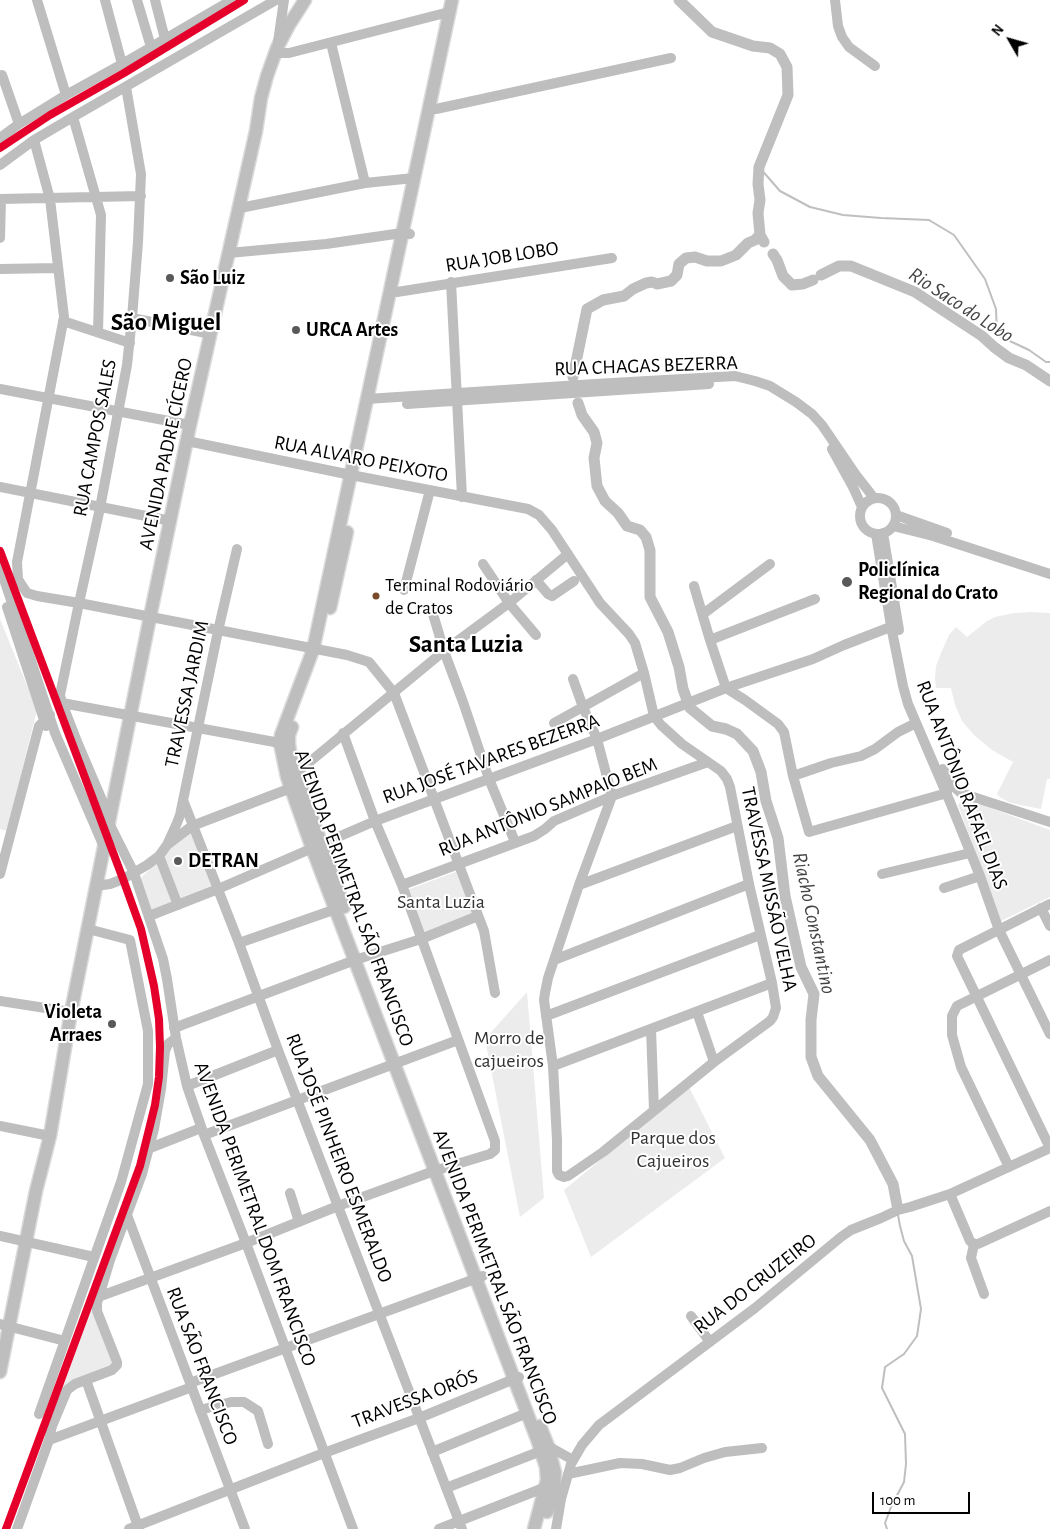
<!DOCTYPE html>
<html>
<head>
<meta charset="utf-8">
<style>
	body { margin:0 }
	#map { position:relative; width:1050px; height:1529px; overflow:hidden; background:#fff; font-family:"Alegreya Sans",sans-serif }
	canvas { display:block }
	.north { position:absolute; left:985px; top:15px; width:50px; height:50px; -webkit-text-stroke:4px #fff; paint-order:stroke; rotate:308deg; font-size:14px; font-weight:700; line-height:20px; text-align:center; color:#000 }
	.north::after { content:''; display:block; margin:auto; width:18px; height:22px; background:#000; clip-path:polygon(50% 0,100% 100%,50% 72%,0 100%) }
	.scale { position:absolute; left:872px; top:1492px; width:98px; height:22px; box-sizing:border-box; border:2px solid #000; border-top:0; padding-left:6px; font-size:15px; line-height:18px; white-space:nowrap; color:#000; -webkit-text-stroke:4px #fff; paint-order:stroke }
</style>
</head>
<body>
<div id="map">
<canvas width="1050" height="1529"></canvas>
<div class="north">N</div>
<div class="scale">100 m</div>
</div>
<script>
const context = document.querySelector('canvas').getContext('2d');
context.lineJoin = 'round';
function fill(path, color) {
  context.fillStyle = color;
  context.fill(path, 'evenodd');
}
function poly(rows) {
  const path = new Path2D();
  for (const r of rows) {
    if (r.length === 3) {
      path.moveTo(r[0] + r[2], r[1]);
      path.arc(r[0], r[1], r[2], 0, 2 * Math.PI);
      continue;
    }
    path.moveTo(r[0], r[1]);
    for (let i = 2; i < r.length; i += 2) path.lineTo(r[i], r[i + 1]);
  }
  return path;
}
function trace(path, color, width, dash) {
  context.strokeStyle = color;
  context.lineWidth = width;
  context.lineCap = dash ? 'butt' : 'round';
  context.setLineDash(dash || []);
  context.stroke(path);
}
function write(font, color, halo, rows, align = 'center') {
  context.font = font + ' "Alegreya Sans",sans-serif';
  context.lineWidth = 4;
  context.setLineDash([]);
  context.textBaseline = 'middle';
  context.strokeStyle = halo;
  context.fillStyle = color;
  for (const [text, x, y, turn = 0] of rows) {
    context.save();
    context.translate(x, y);
    context.rotate((+turn || 0) * Math.PI / 180);
    context.textAlign = isNaN(turn) ? turn : align;
    if (halo) context.strokeText(text, 0, 0);
    context.fillText(text, 0, 0);
    context.restore();
  }
}
const green = poly([
	[1031,612,1050,613,1050,779,1047,779,1041,809,1011,803,1001,798,997,794,1013,762,992,750,974,735,962,721,955,705,951,688,936,688,935,678,936,666,941,653,949,635,956,627,967,637,987,621,995,617,1014,613],
	[0,619,37,710,7,831,0,829],
	[963,798,1050,830,1050,897,1001,921,958,805],
	[191,831,211,886,181,898,163,855],
	[158,861,173,903,152,912,139,880],
	[458,871,474,914,423,934,407,890],
	[527,992,544,1198,520,1217,485,1039],
	[689,1087,725,1158,591,1257,564,1190],
	[93,1303,116,1362,112,1369,63,1387]
]);
const stream = poly([
	[759,167,780,191,810,207,843,215,881,218,929,220,954,235,985,279,996,309,997,335,1029,350,1046,362,1050,362],
	[887,1529,885,1523,891,1507,904,1482,906,1464,905,1434,882,1388,885,1367,904,1354,917,1336,921,1309,912,1256,904,1241,900,1226,898,1215]
]);
const river = poly([
	[679,0,712,32,753,46,770,48,780,54,787,67,788,95,759,167,758,184,760,200,758,213,760,235,764,242],
	[773,254,777,260,783,276,792,285,803,284,813,280],
	[821,275,839,266,851,266,915,292,982,336,994,347,1009,358,1026,365,1050,381],
	[573,377,587,309,603,300,624,296,633,289,646,283,652,282,657,284,671,281,677,275,679,264,686,258,695,257,707,261,721,261,736,255,748,243,755,240,760,235],
	[578,403,582,415,594,432,597,443,594,458,597,486,605,501,618,513,627,526,640,530,646,537,650,550,650,597,668,632,679,667,683,689,690,708,712,726,726,729,737,734,753,751,761,772,766,801,778,838,785,896,801,967,814,994,811,1020,811,1057,818,1076,870,1140,893,1184,897,1205]
]);
const minor = poly([
	[37,0,66,95],
	[105,0,122,64],
	[137,0,151,47],
	[155,0,165,39],
	[835,0,838,26,842,37,849,47,875,66],
	[278,42,284,0],
	[331,43,365,183],
	[275,53,289,53,449,12],
	[2,75,19,124],
	[428,109,436,109,671,58],
	[73,117,101,215,98,332],
	[0,138,19,124,66,95,122,64,232,0],
	[34,140,50,199,64,317,17,562,18,579,21,584,27,593,37,596,79,603,347,655,369,662,394,693,484,931,495,993],
	[0,165,34,140,73,117,276,0],
	[0,199,141,196],
	[240,208,365,183,414,178],
	[0,238,1,199],
	[229,253,326,244,402,233,410,234],
	[0,269,58,268],
	[451,282,462,497],
	[397,292,612,258],
	[132,318,211,334],
	[63,321,130,343],
	[0,389,190,425],
	[367,399,595,384,735,376,755,381,770,386,796,402,812,414,822,425,856,475,874,498],
	[407,404,709,384],
	[187,441,351,475,528,509,539,515,552,530,600,603,629,634,635,643,644,673,654,716,661,725,682,744,721,771,727,779,730,787,749,884,772,983,776,1008,773,1017,770,1021,714,1062,603,1152,568,1176,564,1177,559,1175,557,1171,557,1140,553,1066,544,1000,545,993,548,978,579,885,612,796,597,739,583,707,573,679],
	[832,449,853,487,862,507],
	[0,487,171,521],
	[878,516,18],
	[896,515,947,533],
	[893,526,933,536,1050,574],
	[883,533,899,630],
	[876,534,891,626,903,686,908,704,950,802,980,876,999,930,1050,1034],
	[483,564,509,603,536,635],
	[0,567,55,733,104,847],
	[536,580,548,594,552,596,574,581],
	[694,586,710,640,726,688,745,700,778,724,784,732,793,776,809,832,947,793],
	[404,590,430,490],
	[7,607,46,726],
	[433,614,444,651,463,702,489,779,515,842],
	[703,614,770,564],
	[710,640,815,599],
	[62,703,280,743],
	[554,723,644,673],
	[943,769,951,784,961,793,1050,822],
	[290,776,295,774,444,651,509,603,568,554],
	[793,776,831,763,861,756,875,749,898,732,916,723],
	[183,800,239,943,278,1050,462,1529],
	[110,819,78,744,62,703,60,695,79,603,100,508,127,365,132,318,138,242,141,174,126,87],
	[109,823,134,873,163,959,167,979,176,1038,187,1086,204,1135,246,1243,353,1529],
	[167,845,177,823,180,815,218,631,237,549],
	[159,856,178,905],
	[0,874,39,726,50,715],
	[882,874,970,853],
	[402,885,534,836,545,829,554,821,612,796,708,762],
	[579,885,737,826],
	[96,886,110,884,123,879,147,865,159,856,167,845,192,826,291,788],
	[944,888,980,876],
	[1050,904,959,950,957,956,1050,1148],
	[1041,908,1050,926],
	[149,916,218,889,375,821,597,739,726,688,813,659,844,645,898,624],
	[239,943,336,909],
	[554,960,749,884],
	[0,1001,71,1012],
	[697,1012,714,1062],
	[546,1016,760,935],
	[174,1028,355,960,421,939,478,916],
	[651,1029,654,1110],
	[553,1066,772,983],
	[187,1086,278,1050],
	[0,1126,50,1136],
	[204,1135,458,1040],
	[150,1148,201,1128],
	[1009,1167,961,1067,952,1035,952,1016,957,1006,1050,960],
	[290,1193,299,1222],
	[950,1194,970,1241,974,1244,978,1244,1050,1211],
	[127,1215,245,1529],
	[0,1236,94,1257],
	[974,1244,971,1258,984,1294],
	[98,1297,246,1243,338,1206,434,1171,490,1154,495,1150,495,1141,402,885,375,821,343,733],
	[691,1316,710,1342],
	[0,1324,65,1341],
	[86,1380,139,1529],
	[190,1383,483,1276],
	[200,1410,231,1402,244,1402,258,1411,268,1444],
	[39,1414,121,1182,148,1084,148,1031,130,940,88,929],
	[49,1440,192,1387],
	[548,1446,573,1460],
	[432,1452,527,1413],
	[568,1474,620,1463,642,1464,670,1470,680,1468,704,1458,725,1452,762,1448],
	[446,1488,541,1451],
	[17,1529,49,1440,52,1426,67,1390,75,1384,112,1370,117,1365,117,1362,97,1311,97,1303,110,1260,142,1174,154,1129,161,1089,165,1051,168,1044,176,1038],
	[129,1529,324,1453,419,1418,519,1377],
	[439,1529,546,1487],
	[556,1529,561,1499,571,1464,582,1445,599,1425,755,1308,841,1237,851,1230,881,1218,898,1210,910,1207,950,1194,1050,1148]
]);
const major = poly([
	[452,0,367,399,313,650,281,735,280,743,287,777,312,848,537,1439,546,1467,547,1480,534,1529],
	[330,608,347,532],
	[292,727,289,735,289,744,291,759,344,907],
	[0,1372,36,1191,50,1136,71,1012,150,617,190,425,256,131,261,98,267,76,277,48,289,25,305,0],
	[540,1426,548,1446,555,1472,554,1491,547,1512]
]);
const rail1 = poly([
	[0,148,50,115,124,73,244,0],
	[0,551,123,879,141,929,154,986,159,1019,160,1047,159,1077,155,1105,140,1166,6,1529]
]);
const markers = [
	[170,278,5,"#595959"],
	[296,330,5,"#595959"],
	[847,582,6,"#595959"],
	[376,596,4.5,"#7a4b2a"],
	[178,861,5,"#595959"],
	[112,1024,5,"#595959"]
];
const busNames = [
	["Terminal Rodoviário",385,585],
	["de Cratos",385,608]
];
const streetNames = [
	["RUA JOB LOBO",502,257,-9],
	["RUA CHAGAS BEZERRA",646,366,-2],
	["RUA CAMPOS SALES",95,438,-79],
	["AVENIDA PADRE CÍCERO",166,454,-78],
	["RUA ALVARO PEIXOTO",361,459,11],
	["TRAVESSA JARDIM",187,694,-78],
	["RUA JOSÉ TAVARES BEZERRA",491,759,-20],
	["RUA ANTÔNIO RAFAEL DIAS",962,785,69],
	["RUA ANTÔNIO SAMPAIO BEM",548,807,-22],
	["TRAVESSA MISSÃO VELHA",769,889,78],
	["AVENIDA PERIMETRAL SÃO FRANCISCO",354,898,70],
	["RUA JOSÉ PINHEIRO ESMERALDO",339,1158,69],
	["AVENIDA PERIMETRAL DOM FRANCISCO",255,1214,70],
	["AVENIDA PERIMETRAL SÃO FRANCISCO",495,1277,69],
	["RUA DO CRUZEIRO",755,1284,-38],
	["RUA SÃO FRANCISCO",202,1366,69],
	["TRAVESSA ORÓS",415,1399,-21]
];
const poiNames = [
	["São Luiz",180,278],
	["URCA Artes",306,330],
	["Policlínica",858,570],
	["Regional do Crato",858,593],
	["DETRAN",188,861],
	["Violeta",102,1012,"right"],
	["Arraes",102,1035,"right"]
];
const parkNames = [
	["Santa Luzia",441,902],
	["Morro de",509,1038],
	["cajueiros",509,1061],
	["Parque dos",673,1138],
	["Cajueiros",673,1161]
];
const waterNames = [
	["Rio Saco do Lobo",961,305,33],
	["Riacho Constantino",814,923,78]
];
const districtNames = [
	["São Miguel",166,322],
	["Santa Luzia",466,644]
];
fill(green, '#ececec');
trace(stream, '#bfbfbf', 2);
trace(river, '#bfbfbf', 11);
trace(major, '#dbdbdb', 15);
trace(minor, '#bebebe', 10);
trace(major, '#bebebe', 12);
trace(rail1, '#e4002b', 8);
for (const [x, y, r, color] of markers) {
  const dot = new Path2D();
  dot.arc(x, y, r, 0, 2 * Math.PI);
  context.fillStyle = color;
  context.fill(dot);
  trace(dot, '#fff', 2);
}
write('19px', '#000', '#fff', busNames, 'left');
write('20px', '#000', '#fff', streetNames);
write('bold 20px', '#000', '#fff', poiNames, 'left');
write('20px', '#333', '#fff', parkNames);
write('italic 21px', '#444', '#fff', waterNames);
write('bold 25px', '#000', '#fff', districtNames);
</script>
</body>
</html>
